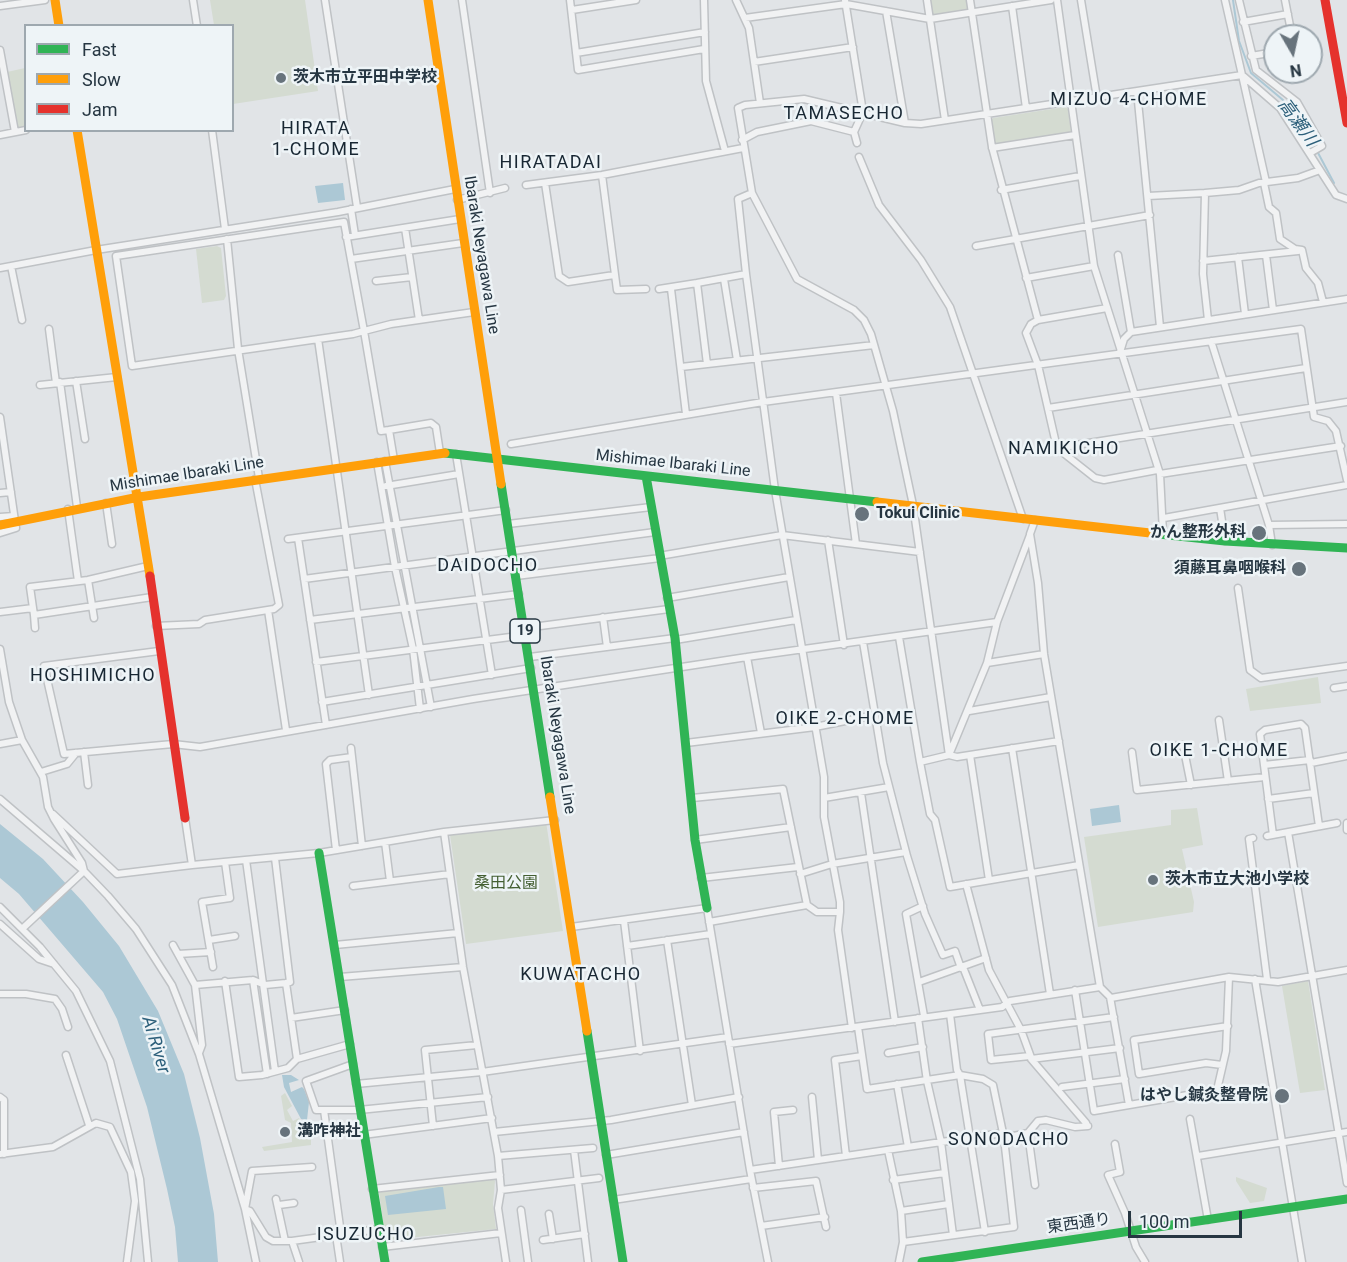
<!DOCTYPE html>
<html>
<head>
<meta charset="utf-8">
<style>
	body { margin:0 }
	#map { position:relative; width:1347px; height:1262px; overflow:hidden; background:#e1e4e7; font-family:Roboto,sans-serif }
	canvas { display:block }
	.legend { position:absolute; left:24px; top:24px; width:210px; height:108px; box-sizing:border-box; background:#eef4f7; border:2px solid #9ea8af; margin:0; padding:8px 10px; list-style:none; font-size:18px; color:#263642 }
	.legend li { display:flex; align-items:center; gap:12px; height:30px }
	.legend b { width:30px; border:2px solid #9ea8af }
	.north { position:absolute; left:1263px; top:24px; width:60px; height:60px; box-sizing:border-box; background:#eef4f7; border:2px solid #9ea8af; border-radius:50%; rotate:171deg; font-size:16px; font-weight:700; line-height:24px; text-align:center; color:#263642 }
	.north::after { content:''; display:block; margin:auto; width:21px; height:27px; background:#67737c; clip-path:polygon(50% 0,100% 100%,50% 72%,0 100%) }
	.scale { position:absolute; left:1128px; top:1211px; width:114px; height:27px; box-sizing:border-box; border:3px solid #263642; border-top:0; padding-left:8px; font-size:18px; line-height:21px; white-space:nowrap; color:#263642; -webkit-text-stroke:4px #eef4f7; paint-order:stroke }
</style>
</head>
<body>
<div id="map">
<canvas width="1347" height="1262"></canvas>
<ul class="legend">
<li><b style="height:8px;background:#30b455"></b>Fast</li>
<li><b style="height:8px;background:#ff9f0a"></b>Slow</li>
<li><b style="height:8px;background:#e5322d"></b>Jam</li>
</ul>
<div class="north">N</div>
<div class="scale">100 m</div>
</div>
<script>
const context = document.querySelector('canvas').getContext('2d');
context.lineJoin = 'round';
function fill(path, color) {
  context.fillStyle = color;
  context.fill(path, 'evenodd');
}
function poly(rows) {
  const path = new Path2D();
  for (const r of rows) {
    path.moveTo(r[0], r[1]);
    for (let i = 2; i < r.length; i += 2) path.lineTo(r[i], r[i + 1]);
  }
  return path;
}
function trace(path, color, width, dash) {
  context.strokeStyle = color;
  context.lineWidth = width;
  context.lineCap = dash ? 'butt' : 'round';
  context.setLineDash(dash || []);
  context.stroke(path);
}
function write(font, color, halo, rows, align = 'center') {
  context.font = font + ' Roboto,"Noto Sans JP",sans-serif';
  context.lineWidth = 5;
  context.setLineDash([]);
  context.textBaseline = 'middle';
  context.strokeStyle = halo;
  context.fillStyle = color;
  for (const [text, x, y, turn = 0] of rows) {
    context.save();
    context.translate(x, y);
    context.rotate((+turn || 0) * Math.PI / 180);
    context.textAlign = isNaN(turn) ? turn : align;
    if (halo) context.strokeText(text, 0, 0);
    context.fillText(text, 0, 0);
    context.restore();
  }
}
const green = poly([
	[210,0,305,0,318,91,233,104,232,26,214,25],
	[928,0,967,0,969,11,931,17],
	[25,68,25,127,20,128,16,126,7,72],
	[1065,107,1068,109,1071,131,1068,134,997,144,994,142,991,121,993,118],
	[217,246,221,248,226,296,224,300,202,303,196,249],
	[1318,677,1321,703,1250,711,1246,689],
	[1197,808,1203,845,1182,849,1194,902,1193,912,1098,927,1084,837,1171,825,1171,810],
	[546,822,563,931,466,944,450,835],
	[1308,981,1325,1090,1300,1093,1282,986],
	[285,1093,292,1106,287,1110,293,1121,299,1118,301,1122,311,1120,311,1145,264,1151,262,1147,292,1142,291,1123,285,1120,281,1096],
	[492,1177,495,1181,493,1204,496,1229,388,1240,385,1237,379,1192,381,1190],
	[1236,1177,1267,1188,1264,1201,1250,1203,1236,1181]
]);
const water = poly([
	[343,183,345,200,318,203,315,186],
	[1119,805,1121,822,1092,826,1090,809],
	[0,824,43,859,83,902,119,946,158,1011,184,1074,200,1138,214,1214,218,1262,178,1262,175,1227,167,1189,147,1107,117,1019,103,992,19,894,0,878],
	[282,1075,291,1075,299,1080,289,1083,291,1092,302,1087,304,1089,309,1102,307,1120,301,1119,284,1087],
	[439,1187,443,1187,446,1209,388,1215,385,1196]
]);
const stream = poly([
	[1233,0,1239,41,1251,73,1283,100,1308,134,1334,183]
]);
const street = poly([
	[193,0,197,26],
	[325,0,357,207],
	[462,0,490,193],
	[570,0,578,70,704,49],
	[704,0,706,81,725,151],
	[736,0,749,28,760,103],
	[845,0,863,112,854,132,857,143],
	[927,0,945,120],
	[970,0,992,147,1038,320,1031,324,1026,333,1038,365,1057,448,1095,478,1104,480,1157,470],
	[1057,0,1094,266,1160,474,1163,533],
	[1081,0,1097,98],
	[1225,0,1242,75,1280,108,1336,195,1347,199],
	[1239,0,1256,70,1297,102,1322,146,1310,153],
	[1285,0,1292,36],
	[0,6,45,0],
	[1012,6,1026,108],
	[572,10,636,0],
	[886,11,905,123],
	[745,18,846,4,930,19,1051,0],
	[1243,22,1288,14],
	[0,50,15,132],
	[576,53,705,32],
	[1251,56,1275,52],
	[754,62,853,47],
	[1137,91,1160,327],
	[212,130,225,229],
	[0,135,26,130],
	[742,140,757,132,811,121,854,132],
	[992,148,1075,135],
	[859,157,879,205,921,260,950,307,1023,519],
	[602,175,617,290,646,289],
	[545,183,559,276,568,282,614,275],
	[1264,183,1269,207,1276,213,1280,239,1295,249,1302,250,1306,268,1318,283,1323,302],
	[526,185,602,175,743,148],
	[1001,190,1080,176],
	[1148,196,1205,193],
	[457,200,505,188],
	[351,209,355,235],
	[405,228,419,320],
	[346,237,460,219],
	[227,239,238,349,259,478],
	[976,246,1150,215],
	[1118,255,1131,332],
	[1266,255,1273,310],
	[1238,257,1245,314],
	[351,259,463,243],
	[1203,261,1298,251],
	[11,266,22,320],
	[0,268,96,250,338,212,455,189],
	[1026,278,1094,266],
	[724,279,737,360],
	[376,281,412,277],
	[697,283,746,274,738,199,752,193],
	[659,289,697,283,707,364],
	[671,289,686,414],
	[1038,320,1107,308],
	[1208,320,1203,274,1205,193,1239,190,1259,183,1298,178,1320,170],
	[49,329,56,383],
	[318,339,369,695],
	[1211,341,1269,525,1272,545],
	[1120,352,1124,339,1131,332,1347,299],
	[681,367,874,345],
	[76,381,85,439],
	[60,382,77,507],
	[40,385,117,377],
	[836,393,856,544],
	[1048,408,1306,368],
	[0,417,16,528,0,533],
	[389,430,381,431,364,331,344,222,116,256,132,366,353,334,364,331,391,324,474,312],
	[511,444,763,402,1301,329,1314,417,1328,421,1336,431,1347,480],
	[1057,448,1347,402],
	[456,454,492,675],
	[394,460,389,430,431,423,436,427,440,453],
	[385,461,431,707],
	[377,462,395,567,413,649,420,709],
	[1160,474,1341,446],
	[386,486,459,474],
	[0,493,11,492],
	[106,503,112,544],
	[1220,508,1225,541],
	[68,509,78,581],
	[0,517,14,516],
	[1164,518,1347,485],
	[1035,520,1030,534,1038,583,1044,654,1100,987,1111,998,1229,977,1278,982,1347,970],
	[508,524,651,507],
	[1269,525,1347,524],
	[298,538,326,725],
	[288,539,506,510],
	[828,540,844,645],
	[659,556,782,535,920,552],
	[516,576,660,558],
	[304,579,655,532],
	[88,580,94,618],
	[1238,588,1250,670,1261,678,1347,666],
	[667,598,789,577],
	[33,608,30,587,88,580,148,566],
	[268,610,286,730],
	[0,612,33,608,34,615,152,597],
	[34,615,35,628],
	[603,617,607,647],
	[310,620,519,594],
	[156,626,199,624,205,620,274,609,279,605,255,479],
	[525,628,669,609],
	[899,637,920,762,949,755,957,757,1059,741],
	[675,640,796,620],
	[863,642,883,763,907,856,925,914,943,955,955,951,961,968],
	[0,649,9,702,22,740,43,777,48,807,54,819,82,863,84,871],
	[159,651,44,666,64,754,173,744,200,747,473,699,747,657,997,622],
	[530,657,675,638],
	[747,657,761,733],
	[316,662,526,635],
	[987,663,1044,654],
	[1334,688,1347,686],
	[322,702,531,668],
	[969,711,1051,697],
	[1219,720,1228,781],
	[686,743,815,727,875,715],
	[0,744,22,740],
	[351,748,362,846],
	[1012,748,1050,994],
	[1157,749,1183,745,1191,785],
	[84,752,88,785],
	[1132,752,1137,790,1265,777],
	[949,755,913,505,893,411,871,334,864,320,854,310,797,279,752,193,738,108,745,105,804,99,905,123,921,124,1242,75,1266,182],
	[949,755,987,663,997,622,1030,535],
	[970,755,989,880],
	[920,762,930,814,935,820,950,887,1079,865],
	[1311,763,1347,756],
	[1264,765,1310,760],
	[41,772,67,764,76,753],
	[861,793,895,1022],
	[692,798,783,789,807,905],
	[824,798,889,787],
	[0,799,84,871,108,896,136,929,172,985,199,1054,245,1209,256,1262],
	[1268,799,1314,793],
	[53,814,117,874,192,865],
	[185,818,192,865,319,853,444,832,555,820],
	[1347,823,1347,830],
	[444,832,463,967,498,1156,501,1190,498,1208,506,1262],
	[1288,832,1347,1183],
	[1273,835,1260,734,1265,730,1301,724,1305,728,1319,826],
	[1267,836,1337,823],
	[1253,838,1249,839,1267,979],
	[695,840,791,827],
	[385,842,390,881],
	[336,850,326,764,330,760,352,757],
	[275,858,290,982,286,983,297,1059,350,1044],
	[246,860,275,1071],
	[800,874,832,864,906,852],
	[701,878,798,867],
	[966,884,989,970,1021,1030,1032,1060,1086,1123],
	[353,886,450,874],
	[923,906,906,914,924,1016],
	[0,907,40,947,76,991,110,1061,140,1179,148,1262],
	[840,912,838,930,852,1028],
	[624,921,640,1051],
	[709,922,807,905,817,912,840,912,840,902,824,817,824,777,775,490,746,274],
	[0,924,39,959,54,964],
	[571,927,707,908,750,1170,768,1262],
	[22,929,84,871],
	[209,940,235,936],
	[667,940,692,1105],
	[173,945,195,985],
	[335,945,458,933],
	[627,946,711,934],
	[178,954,211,952],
	[213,967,202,902,230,898,225,862],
	[963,967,980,1010],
	[340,977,463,967],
	[1255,979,1302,1262],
	[253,980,267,1074],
	[225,981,239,1077,262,1075,288,1068,297,1059],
	[919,982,986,958],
	[1075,990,1094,1111,1217,1090,1226,1051,1229,977],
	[0,994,26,994,55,999,62,1009,68,1027],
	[1110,997,1129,1105],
	[291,1018,345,1010],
	[918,1018,927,1081,941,1142,953,1235],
	[858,1027,867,1089,960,1075,985,1232],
	[729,1044,980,1010,1002,1007,1010,1001,1100,987],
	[199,1053,202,1045,195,985,253,980,265,985,286,983],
	[888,1053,923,1047],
	[66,1055,89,1125],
	[1030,1056,991,1060,988,1034,1114,1017],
	[1031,1059,1120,1048],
	[353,1064,306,1081,316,1110,359,1110,488,1097],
	[1222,1065,1206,1063,1139,1074,1134,1040,1228,1026],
	[356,1084,482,1072,728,1037],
	[897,1084,908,1147],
	[1062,1087,1125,1079],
	[0,1097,4,1100,4,1154],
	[812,1097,818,1160],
	[324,1110,341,1234],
	[1190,1119,1208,1220],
	[433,1126,425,1050,477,1045],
	[494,1132,611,1120,739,1097],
	[1028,1133,1035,1185],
	[363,1135,492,1118],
	[1004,1138,1028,1133,1038,1121,1046,1120,1075,1127,1088,1126],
	[1115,1144,1120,1172,1108,1175,1125,1213,1136,1247,1145,1262],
	[574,1150,588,1262],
	[888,1150,901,1211,903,1242,899,1262],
	[0,1154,53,1147,96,1123,110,1127,131,1172,135,1201,127,1262],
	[606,1155,744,1132],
	[498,1156,593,1148],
	[846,1156,835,1060,862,1056],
	[1198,1156,1347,1132],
	[779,1166,774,1112,793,1110],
	[312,1167,252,1171,245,1209,250,1211,266,1237,273,1241,292,1241,379,1229],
	[750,1170,1003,1133],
	[893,1180,945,1173],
	[753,1188,816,1181,826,1227],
	[372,1189,500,1175],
	[501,1190,599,1178],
	[276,1199,285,1241],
	[613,1200,751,1179],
	[279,1205,294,1203],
	[521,1210,528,1262],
	[901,1211,949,1204],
	[549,1214,553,1239],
	[761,1226,825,1217],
	[336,1235,340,1262],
	[543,1240,585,1234],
	[292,1241,299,1262],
	[903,1242,1014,1227,1004,1138,993,1085,983,1079,960,1075,957,1070,950,1014],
	[382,1247,501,1233]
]);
const fast = poly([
	[445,453,877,502],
	[646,476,675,638,695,840,707,908],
	[501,484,550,797],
	[1159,534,1225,541,1347,548],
	[319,853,385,1262],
	[587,1031,623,1262],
	[922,1262,1347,1199]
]);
const slow = poly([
	[55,0,59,26],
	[428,0,501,484],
	[77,130,150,576],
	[877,502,1159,534],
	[0,525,139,497,445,453],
	[550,797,587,1031]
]);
const jam = poly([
	[1325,0,1347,123],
	[150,576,185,818]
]);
const markers = [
	[281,78,6,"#67737c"],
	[862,514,8,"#67737c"],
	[1259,533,8,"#67737c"],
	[1299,569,8,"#67737c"],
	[1153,880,6,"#67737c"],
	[1282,1096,8,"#67737c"],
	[285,1132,6,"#67737c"]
];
const shields = [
	[525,631,30]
];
const shieldNames = [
	["19",525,631]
];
const poiNames = [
	["茨木市立平田中学校",293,78],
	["Tokui Clinic",876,514],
	["かん整形外科",1246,533,"right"],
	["須藤耳鼻咽喉科",1286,569,"right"],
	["茨木市立大池小学校",1165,880],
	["はやし鍼灸整骨院",1268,1096,"right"],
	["溝咋神社",297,1132]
];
const streetNames = [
	["Ibaraki Neyagawa Line",481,255,81],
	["Mishimae Ibaraki Line",673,464,6],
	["Mishimae Ibaraki Line",187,475,-9],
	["Ibaraki Neyagawa Line",557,735,81],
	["東西通り",1079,1224,-8]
];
const parkNames = [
	["桑田公園",506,884]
];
const neighbourhoodNames = [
	["MIZUO 4-CHOME",1129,100],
	["TAMASECHO",844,114],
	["HIRATA",316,129],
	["1-CHOME",316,150],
	["HIRATADAI",551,163],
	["NAMIKICHO",1064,449],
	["DAIDOCHO",488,566],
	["HOSHIMICHO",93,676],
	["OIKE 2-CHOME",845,719],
	["OIKE 1-CHOME",1219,751],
	["KUWATACHO",581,975],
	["SONODACHO",1009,1140],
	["ISUZUCHO",366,1235]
];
const waterNames = [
	["高瀬川",1297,123,54],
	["Ai River",155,1045,73]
];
fill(green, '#d4dbd1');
fill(water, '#acc8d5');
trace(stream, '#acc8d5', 2);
trace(street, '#bfc2c5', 9);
trace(street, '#f1f2f3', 6);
trace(fast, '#30b455', 9);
trace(slow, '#ff9f0a', 9);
trace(jam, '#e5322d', 9);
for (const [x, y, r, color] of markers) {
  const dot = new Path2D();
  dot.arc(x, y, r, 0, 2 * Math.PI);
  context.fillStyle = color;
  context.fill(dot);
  trace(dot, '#eef4f7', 2);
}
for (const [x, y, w] of shields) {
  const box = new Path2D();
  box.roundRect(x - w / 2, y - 12, w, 24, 4.5);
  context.fillStyle = '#eef4f7';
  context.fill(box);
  trace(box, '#263642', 1.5);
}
write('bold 15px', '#263642', null, shieldNames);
write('bold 16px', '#263642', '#eef4f7', poiNames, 'left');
write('16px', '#263642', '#eef4f7', streetNames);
write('16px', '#445f32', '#eef4f7', parkNames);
context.letterSpacing = '1.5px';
write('18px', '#182733', '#eef4f7', neighbourhoodNames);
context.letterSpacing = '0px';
write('italic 18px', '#2c5f7a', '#eef4f7', waterNames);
</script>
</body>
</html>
